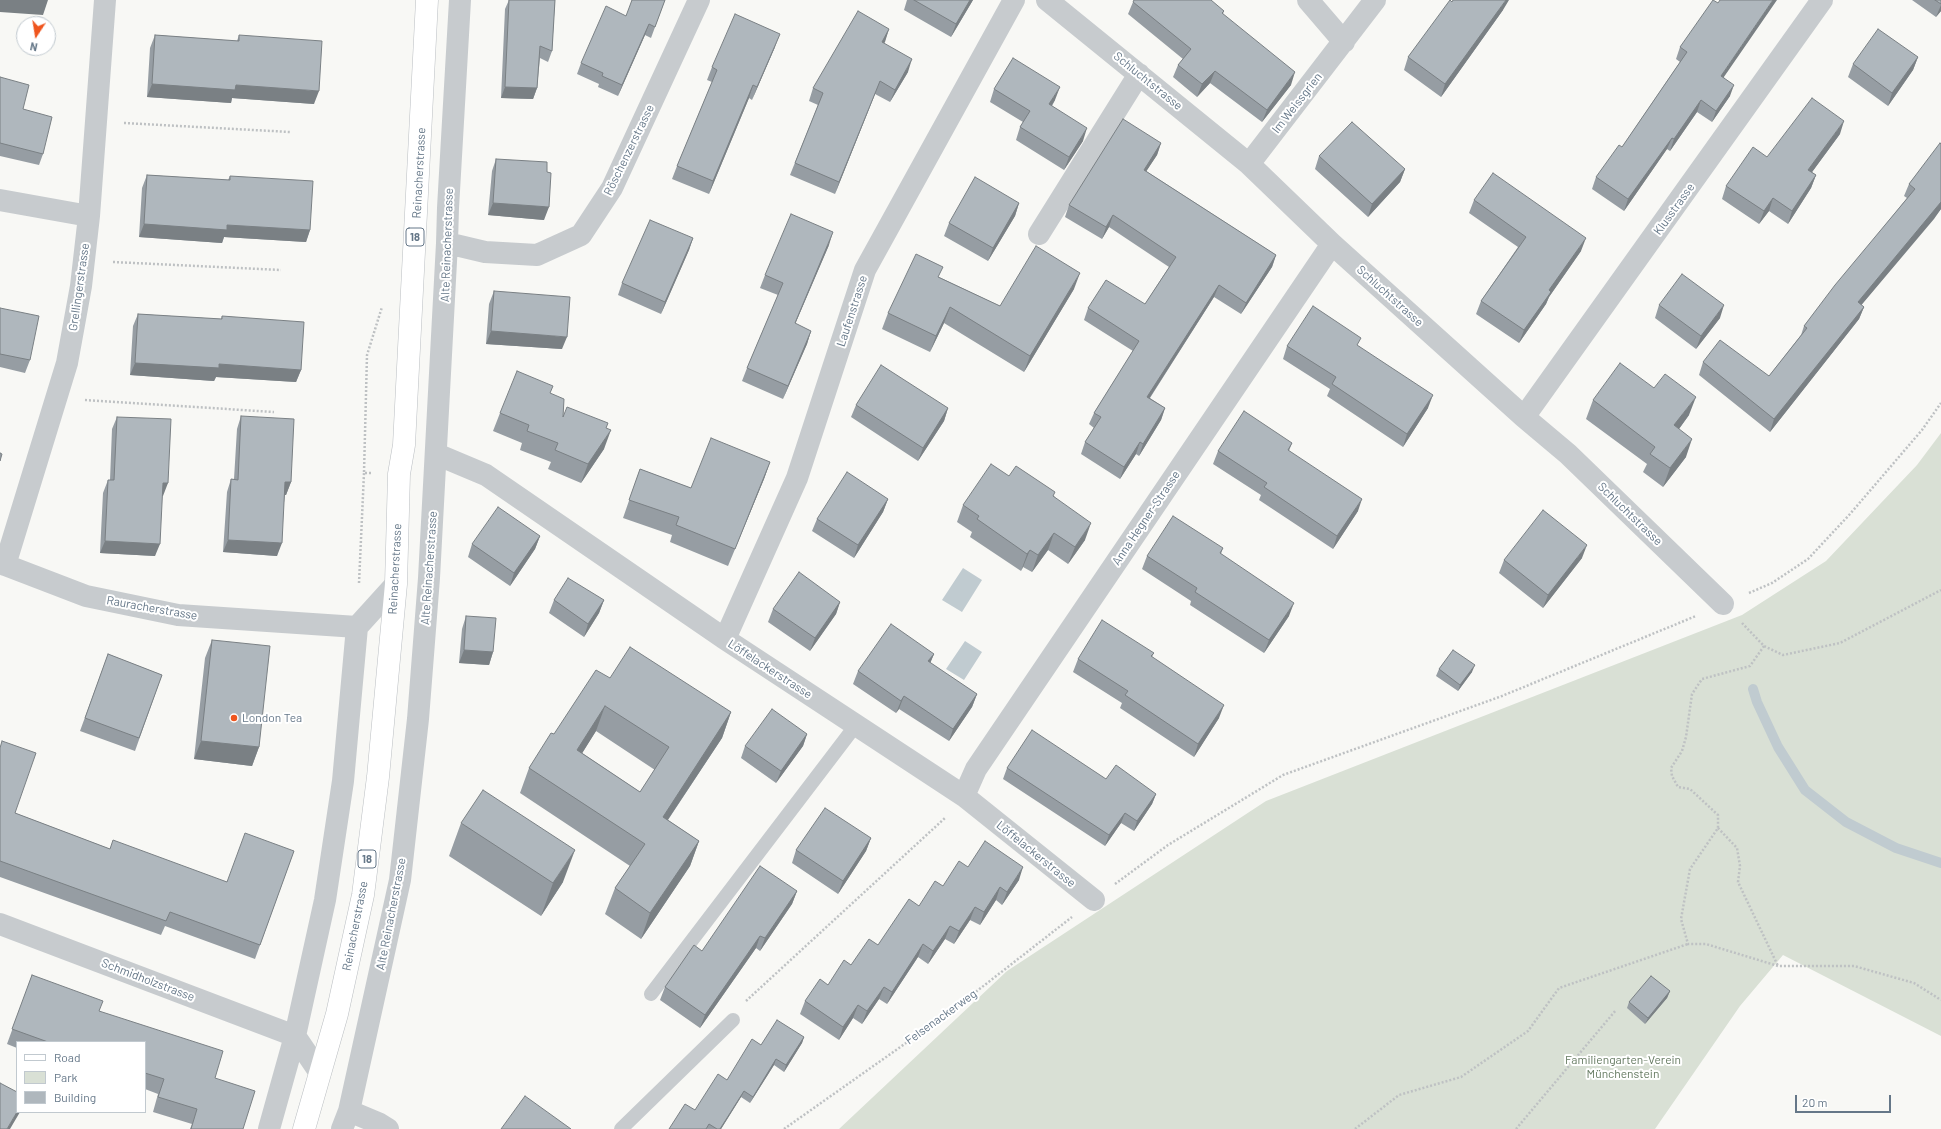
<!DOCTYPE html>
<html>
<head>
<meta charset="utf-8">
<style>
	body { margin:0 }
	#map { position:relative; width:1941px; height:1129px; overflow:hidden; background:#f8f8f5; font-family:Barlow,sans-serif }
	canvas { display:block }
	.legend { position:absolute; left:16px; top:1041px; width:130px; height:72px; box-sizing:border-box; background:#fff; border:1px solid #c1c9cf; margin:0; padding:5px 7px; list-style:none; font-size:12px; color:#657788 }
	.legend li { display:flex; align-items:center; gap:8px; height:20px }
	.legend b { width:20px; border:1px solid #c1c9cf }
	.north { position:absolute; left:16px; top:16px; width:40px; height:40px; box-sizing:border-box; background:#fff; border:1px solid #c1c9cf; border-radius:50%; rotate:192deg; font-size:11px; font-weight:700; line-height:16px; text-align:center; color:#657788 }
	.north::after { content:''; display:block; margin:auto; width:14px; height:18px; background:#ef551e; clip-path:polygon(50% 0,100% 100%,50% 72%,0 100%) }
	.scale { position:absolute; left:1795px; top:1095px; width:96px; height:18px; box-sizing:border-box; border:2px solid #657788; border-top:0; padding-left:5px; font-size:12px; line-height:14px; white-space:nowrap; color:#657788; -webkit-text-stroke:3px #fff; paint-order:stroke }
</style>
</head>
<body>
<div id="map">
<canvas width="1941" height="1129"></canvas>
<ul class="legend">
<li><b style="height:5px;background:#fff"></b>Road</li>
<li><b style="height:11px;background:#d9e0d5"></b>Park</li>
<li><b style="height:11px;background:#afb7bd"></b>Building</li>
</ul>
<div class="north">N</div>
<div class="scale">20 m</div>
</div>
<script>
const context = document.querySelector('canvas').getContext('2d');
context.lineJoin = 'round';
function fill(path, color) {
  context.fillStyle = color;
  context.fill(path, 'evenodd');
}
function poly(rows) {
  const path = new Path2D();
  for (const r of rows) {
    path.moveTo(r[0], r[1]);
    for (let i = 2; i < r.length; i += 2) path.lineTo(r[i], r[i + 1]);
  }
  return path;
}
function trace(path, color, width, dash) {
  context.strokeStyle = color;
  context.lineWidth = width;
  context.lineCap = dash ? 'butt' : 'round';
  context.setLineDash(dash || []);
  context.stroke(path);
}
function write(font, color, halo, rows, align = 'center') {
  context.font = font + ' Barlow,sans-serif';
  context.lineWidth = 4;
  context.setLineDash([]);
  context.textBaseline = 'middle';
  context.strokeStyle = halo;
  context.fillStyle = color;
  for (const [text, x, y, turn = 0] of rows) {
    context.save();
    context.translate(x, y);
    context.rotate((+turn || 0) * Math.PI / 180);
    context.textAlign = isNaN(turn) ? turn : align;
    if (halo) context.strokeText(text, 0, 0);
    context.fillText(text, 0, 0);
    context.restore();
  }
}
const green = poly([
	[1941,433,1941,1036,1783,955,1740,1006,1655,1129,839,1129,1007,971,1266,801,1742,615,1826,561,1917,465]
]);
const water = poly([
	[963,568,982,580,962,612,942,600],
	[965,641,982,652,964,680,946,669]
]);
const stream = poly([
	[1753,689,1757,702,1778,747,1805,790,1846,822,1896,848,1941,863]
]);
const path = poly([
	[124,123,290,132],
	[113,262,281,270],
	[85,400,274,412],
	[371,473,364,473,367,355,382,307],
	[359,583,364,473],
	[1749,593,1772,583,1808,559,1850,514,1922,430,1941,403],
	[1742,623,1764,646,1783,655,1840,643,1941,590],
	[1764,646,1750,666,1702,679,1692,694,1686,737,1682,751,1671,768,1672,776,1678,787,1690,789,1718,815,1718,828,1690,869,1681,919,1688,944,1706,944,1778,966,1854,966,1914,983,1941,1000],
	[1718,828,1737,848,1740,866,1738,882,1778,966],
	[1115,884,1168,845,1283,775,1502,696,1696,616],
	[746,1001,945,818],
	[784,1129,950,1012,1072,917],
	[1355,1129,1399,1095,1461,1077,1528,1031,1559,988,1688,944],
	[1516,1129,1616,1010]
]);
const lane = poly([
	[651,994,856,725],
	[621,1129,733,1020]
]);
const street = poly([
	[1047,0,1249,164,1332,244,1524,417,1568,454,1723,604],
	[1308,0,1344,42],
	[1249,164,1375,0],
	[0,200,89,216],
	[1039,234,1139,74],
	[447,243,485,252,537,255,581,235,612,188,699,0],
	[1524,417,1822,0],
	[436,454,486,475,725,639,964,796,1094,900],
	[0,563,86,596,178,615,357,627],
	[5,565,67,363,81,286,89,216,105,0],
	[725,639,797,478,865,270,1014,0],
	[964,796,976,769,1332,244],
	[0,924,295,1036,320,1073],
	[349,1111,380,1124,388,1129],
	[269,1129,295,1036,325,900,343,781,357,627,396,584],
	[342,1129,349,1111,400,880,418,719,429,578,447,243,448,208,460,0]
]);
const primary = poly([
	[304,1129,337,1014,363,895,378,777,396,584,399,474,404,445,427,0]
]);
const wall = poly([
	[509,0,555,0,552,51,548,62,540,58,537,88,533,99,501,98,505,9],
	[665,0,651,38,645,35,618,96,598,87,599,84,577,74,581,63,626,16],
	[907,0,973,0,951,37,904,10],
	[1912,0,1941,0,1941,11,1936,17],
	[1133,2,1224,11,1223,14,1291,85,1262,122,1210,83,1197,97,1173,77,1178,65,1183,59,1128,14],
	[1452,2,1503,10,1441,97,1404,70,1408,57],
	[1718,3,1724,77,1730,96,1712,122,1697,112,1670,151,1667,149,1624,211,1592,189,1596,177,1622,147,1680,62,1676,59,1680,47],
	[889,29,884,43,908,72,890,102,875,94,835,194,790,175,818,105,809,101,813,88],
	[155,35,237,41,239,35,314,104,232,98,231,103,147,97,150,48],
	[775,47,752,100,749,98,709,194,672,179,677,166,712,82,707,80,712,67],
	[1918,57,1913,70,1888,106,1848,77,1853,64],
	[0,77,23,109,43,154,39,165,0,156],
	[994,89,1055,100,1052,106,1083,141,1064,170,1016,140,1020,127,1023,122,990,102],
	[1840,134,1812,172,1816,175,1811,188,1788,224,1769,211,1759,224,1722,199,1726,186],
	[1161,143,1157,155,1146,171,1276,255,1272,267,1241,314,1214,297,1150,398,1165,408,1161,420,1139,456,1136,454,1120,479,1081,454,1085,442,1094,428,1089,424,1094,413,1133,351,1084,320,1088,308,1145,304,1169,267,1109,227,1102,239,1065,217,1069,205],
	[1941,144,1941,209,1861,305,1864,307,1859,319,1770,432,1699,375,1703,362,1769,376,1801,335,1804,326,1907,198,1904,196,1909,184],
	[1319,156,1405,169,1400,182,1368,217,1315,169],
	[496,159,547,172,544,220,488,215,492,171],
	[147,175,228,180,230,176,310,230,306,242,224,237,222,243,139,237,142,188],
	[1474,200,1581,251,1549,297,1546,304,1519,343,1476,314,1481,301,1518,247,1469,213],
	[1019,203,1015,216,988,261,944,236,949,223],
	[693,238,689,250,661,314,618,295,622,283],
	[829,245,795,324,811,331,807,344,783,399,742,381,747,368,778,295,760,288,765,275],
	[939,277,1000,306,1074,289,1024,372,944,323,930,352,882,329,888,313],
	[494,291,562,349,486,344,489,304],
	[1659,305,1720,318,1696,349,1655,318],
	[0,308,30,360,25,373,0,367],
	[138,314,221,319,222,316,301,370,296,382,216,377,214,381,130,375,133,326],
	[1287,346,1359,346,1428,408,1403,447,1327,396,1330,389,1283,359],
	[550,393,563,417,606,428,604,449,581,483,548,469,551,462,520,450,522,443,493,431,500,413],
	[1593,400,1689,415,1679,429,1686,457,1663,487,1643,472,1647,464,1586,419],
	[856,405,948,408,944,421,918,461,851,417],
	[241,416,291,482,286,495,285,495,277,556,223,552,227,492,231,479,234,479,237,429],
	[117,417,163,496,162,496,155,556,100,553,103,493,108,480,110,480,112,429],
	[1292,443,1289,451,1358,511,1333,549,1259,500,1261,495,1213,464,1218,451],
	[770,462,764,479,728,566,670,542,672,535,623,518,640,469,691,488],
	[1009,476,1054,496,1085,540,1068,564,1048,550,1032,572,1023,567,1021,571,970,537,972,532,957,522,963,505],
	[888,499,883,512,854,558,812,531,817,519],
	[540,536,535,549,510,586,468,557,472,544],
	[1223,548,1221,554,1289,616,1264,653,1190,605,1191,601,1142,569,1147,556],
	[1582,558,1543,608,1499,573,1504,560],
	[554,600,604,600,599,613,584,637,549,613],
	[840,602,836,614,810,651,768,622,773,609],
	[466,616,493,652,489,665,459,663,462,629],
	[212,640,259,747,252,766,194,759,205,658],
	[1154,653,1152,657,1219,718,1194,757,1120,708,1122,703,1073,672,1078,659],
	[108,654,162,675,135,751,80,731],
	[934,654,930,663,977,694,972,707,949,741,899,709,896,713,853,684,858,671],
	[1439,669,1472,672,1458,691,1436,676],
	[610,678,731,712,722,738,668,820,699,841,690,866,641,939,605,914,615,888,630,866,520,793,529,768,554,734],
	[596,731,655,770,640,792,582,753],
	[807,734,803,746,776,783,741,758,745,746],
	[0,747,15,813,110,849,227,882,294,851,255,959,165,926,161,935,0,877],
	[1007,768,1106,779,1156,794,1152,804,1134,831,1121,823,1105,846,1003,779],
	[461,823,563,882,541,916,449,856],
	[871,838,866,851,838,894,792,863,796,850],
	[968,867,1019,880,1002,905,996,900,980,925,970,920,954,944,945,939,928,964,918,957,887,1004,879,999,862,1024,853,1018,839,1040,800,1014,805,1001,828,985,851,965,878,945,919,906],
	[797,891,792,904,760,951,756,948,700,1028,660,1000,665,987,702,951],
	[32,975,99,1011,215,1078,243,1129,190,1129,192,1124,153,1112,158,1094,145,1089,145,1042,17,1042,17,1048,7,1044],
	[1670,991,1667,998,1645,1024,1627,1008,1629,1002],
	[804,1037,802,1043,784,1072,774,1065,750,1103,741,1097,721,1129,669,1129,695,1110,727,1080,761,1045]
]);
const shadedWall = poly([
	[0,0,48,0,43,15,0,12],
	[970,0,973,0,951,37,956,24],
	[1506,0,1509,0,1503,10,1441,97,1445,84],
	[1773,0,1777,0,1717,87,1721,76],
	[1941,5,1941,11,1936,17],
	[649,24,645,35,618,96,622,85],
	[889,29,885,42,877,54,882,42],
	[780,34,775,47,752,100,757,87],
	[1918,57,1913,70,1888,106,1892,93],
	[912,59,908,72,890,102,895,90],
	[1215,71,1210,83,1197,97,1202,84],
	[1295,72,1291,85,1262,122,1267,110],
	[880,81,875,94,835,194,839,182],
	[152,84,236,85,319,91,314,104,232,98,231,103,147,97],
	[753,85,749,98,709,194,713,181],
	[1734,85,1730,96,1712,122,1716,111],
	[505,87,537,88,533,99,501,98],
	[1060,87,1055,100,1044,117,1049,104],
	[1701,100,1697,112,1670,151,1674,139],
	[1844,121,1840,134,1804,183,1808,170],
	[1087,128,1083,141,1064,170,1069,157],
	[1672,138,1667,149,1624,211,1628,199],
	[1161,143,1157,155,1140,181,1144,170],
	[1405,169,1400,182,1368,217,1372,204],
	[1816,175,1811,188,1788,224,1792,211],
	[1773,198,1769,211,1759,224,1764,211],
	[1941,202,1941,209,1934,219,1853,315,1858,302],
	[493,203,549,207,544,220,488,215],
	[1019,203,1015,216,988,261,993,248],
	[1113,215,1109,227,1102,239,1106,227],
	[144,224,227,225,310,230,306,242,224,237,222,243,139,237],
	[833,232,829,245,790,336,795,323],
	[693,238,689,250,661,314,665,302],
	[1586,238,1581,251,1549,297,1546,304,1519,343,1524,330,1549,290],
	[1276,255,1272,267,1241,314,1246,303],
	[1080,273,1074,289,1024,372,1030,356],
	[1219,285,1214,297,1143,408,1147,397],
	[1724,305,1720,318,1696,349,1701,336],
	[950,307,944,323,930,352,936,336],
	[1864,307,1859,319,1770,432,1774,419],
	[491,331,567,337,562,349,486,344],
	[811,331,807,344,783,399,788,386],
	[135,363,219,364,301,370,296,382,216,377,214,381,130,375],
	[1433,395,1428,408,1403,447,1407,434],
	[1696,397,1689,415,1668,444,1674,425],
	[948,408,944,421,918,461,923,448],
	[1165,408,1161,420,1139,456,1143,444],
	[611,430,604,449,581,483,588,464],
	[1692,439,1686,457,1663,487,1670,468],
	[1140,442,1136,454,1120,479,1124,467],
	[770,462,764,479,728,566,735,549],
	[285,482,291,482,286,495,281,495],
	[163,483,168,483,163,496,158,496],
	[888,499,883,512,854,558,858,545],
	[1362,499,1358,511,1333,549,1337,536],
	[1091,523,1085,540,1068,564,1075,547],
	[1054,533,1048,550,1032,572,1038,555],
	[540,536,535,549,510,586,514,573],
	[228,540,282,543,277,556,223,552],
	[105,541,160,544,155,556,100,553],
	[1587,545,1582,558,1543,608,1548,595],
	[1030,550,1023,567,1021,571,1027,554],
	[604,600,599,613,584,637,588,624],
	[840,602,836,614,810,651,815,638],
	[1294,603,1289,616,1264,653,1269,640],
	[464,650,493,652,489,665,459,663],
	[934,654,929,666,928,661],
	[1475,665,1472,672,1458,691,1460,685],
	[977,694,972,707,949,741,953,729],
	[904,696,899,709,896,713,901,701],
	[1224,705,1219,718,1194,757,1198,744],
	[605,706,596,731,568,776,577,750],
	[731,712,722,738,653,842,663,817],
	[807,734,803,746,776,783,781,771],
	[201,741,259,747,252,766,194,759],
	[1156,794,1152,804,1134,831,1137,821],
	[1125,813,1121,823,1105,846,1109,835],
	[871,838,866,851,838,894,843,881],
	[699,841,690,866,641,939,650,913],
	[575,850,563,882,541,916,553,883],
	[1023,867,1019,880,1002,905,1007,892],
	[1000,887,996,900,980,925,984,912],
	[797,891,792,904,760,951,765,938],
	[975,907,970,920,954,944,959,931],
	[950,926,945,939,928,964,933,951],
	[760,936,756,948,700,1028,705,1015],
	[923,944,918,957,887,1004,892,992],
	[884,987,879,999,862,1024,867,1011],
	[1670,991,1667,998,1645,1024,1648,1018],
	[858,1005,853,1018,839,1040,843,1027],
	[804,1037,802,1043,784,1072,786,1065],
	[776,1059,774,1065,750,1103,753,1097],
	[744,1091,741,1097,721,1129,720,1129],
	[17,1112,20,1112,10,1129,7,1129]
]);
const building = poly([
	[509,0,555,0,552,51,540,46,537,88,505,87,509,0],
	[632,0,665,0,655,27,649,24,622,85,602,76,603,73,581,63,606,6,626,16,632,0],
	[914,0,970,0,956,24,914,0],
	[1134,0,1211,0,1224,11,1222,13,1295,72,1267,110,1215,71,1202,84,1178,65,1191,49,1133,2,1134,0],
	[1450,0,1452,2,1453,0,1506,0,1445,84,1408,57,1450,0],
	[1713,0,1718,3,1720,0,1773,0,1721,76,1734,85,1716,111,1701,100,1674,139,1672,138,1628,199,1596,177,1619,145,1622,147,1687,52,1680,47,1713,0],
	[1935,0,1941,0,1941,4,1935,0],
	[858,11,889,29,882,42,912,59,895,90,880,81,839,182,795,163,823,93,813,88,858,11],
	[735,14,780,34,757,87,753,85,713,181,677,166,717,70,712,67,735,14],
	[1878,29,1918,57,1892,93,1853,64,1878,29],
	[155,35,239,41,239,35,322,41,319,91,236,85,235,90,152,84,155,35],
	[1013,58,1060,87,1049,104,1087,128,1069,157,1020,127,1030,111,994,89,1013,58],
	[0,77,29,85,23,109,52,117,43,154,0,143,0,77],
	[1812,98,1844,121,1808,170,1816,175,1792,211,1773,198,1764,211,1726,186,1753,147,1767,157,1812,98],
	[1123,119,1161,143,1144,170,1276,255,1246,303,1219,285,1147,397,1165,408,1143,444,1140,442,1124,467,1085,442,1101,417,1094,413,1139,341,1088,308,1106,280,1145,304,1176,257,1113,215,1106,227,1069,205,1123,119],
	[1352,122,1405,169,1372,204,1319,156,1352,122],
	[1940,143,1941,144,1941,202,1858,302,1864,307,1774,419,1703,362,1720,340,1769,376,1807,328,1804,326,1835,285,1915,189,1909,184,1940,143],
	[496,159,547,162,547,172,551,173,549,207,493,203,496,159],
	[1493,173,1586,238,1549,290,1551,292,1524,330,1481,301,1526,237,1474,200,1493,173],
	[147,175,230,180,230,176,313,181,310,230,227,225,227,230,144,224,147,175],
	[975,177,1019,203,993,248,949,223,975,177],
	[791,214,833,232,795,323,811,331,788,386,747,368,783,283,765,275,791,214],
	[650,220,693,238,665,302,622,283,650,220],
	[1036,246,1080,273,1030,356,950,307,936,336,888,313,916,254,943,267,938,277,1000,306,1036,246],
	[1682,274,1724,305,1701,336,1659,305,1682,274],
	[494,291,570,297,567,337,491,331,494,291],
	[1313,306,1361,338,1357,345,1433,395,1407,434,1332,384,1336,377,1287,346,1313,306],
	[0,308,39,316,30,360,0,354,0,308],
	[138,314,222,319,222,316,304,322,301,370,219,364,219,368,135,363,138,314],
	[1620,363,1654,388,1665,374,1696,397,1674,425,1692,439,1670,468,1650,454,1655,447,1593,400,1620,363],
	[881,365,948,408,923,448,856,405,881,365],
	[517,371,553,386,550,393,564,399,563,417,567,407,608,423,606,428,611,430,588,464,555,450,558,443,527,431,529,425,500,413,517,371],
	[1244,411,1292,443,1288,450,1362,499,1337,536,1264,487,1267,483,1218,451,1244,411],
	[241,416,294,419,291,482,285,482,282,543,228,540,231,479,238,480,241,416],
	[117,417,171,419,168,483,163,483,160,544,105,541,108,480,114,480,117,417],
	[711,438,770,462,735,549,676,525,679,517,629,500,640,469,691,488,711,438],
	[0,453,2,454,0,461,0,453],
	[991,464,1009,476,1016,466,1055,492,1053,496,1091,523,1075,547,1054,533,1038,555,1030,550,1027,554,977,519,979,516,963,505,991,464],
	[847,472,888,499,858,545,817,519,847,472],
	[498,507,540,536,514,573,472,544,498,507],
	[1543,510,1587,545,1548,595,1504,560,1543,510],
	[1173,516,1223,548,1220,553,1294,603,1269,640,1195,592,1197,588,1147,556,1173,516],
	[799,572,840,602,815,638,773,609,799,572],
	[568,578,604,600,588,624,554,600,568,578],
	[466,616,496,618,493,652,464,650,466,616],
	[1102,620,1154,653,1151,656,1224,705,1198,744,1125,695,1128,691,1078,659,1102,620],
	[891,624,934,654,928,661,977,694,953,729,904,696,901,701,858,671,891,624],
	[212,640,270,646,259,747,201,741,212,640],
	[630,647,731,712,663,817,699,841,650,913,615,888,645,844,529,768,551,733,554,734,596,670,610,678,630,647],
	[605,706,669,747,640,792,577,750,605,706],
	[1453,650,1475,665,1460,685,1439,669,1453,650],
	[108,654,162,675,139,738,85,718,108,654],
	[772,709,807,734,781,771,745,746,772,709],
	[1032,730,1106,779,1116,765,1156,794,1137,821,1125,813,1109,835,1007,768,1032,730],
	[2,741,36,753,15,813,110,849,113,840,227,882,245,833,294,851,260,945,170,912,166,921,0,861,0,748,2,741],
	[483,790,575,850,553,883,461,823,483,790],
	[825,808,871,838,843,881,796,850,825,808],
	[985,841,1023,867,1007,892,1000,887,984,912,975,907,959,931,950,926,933,951,923,944,892,992,884,987,867,1011,858,1005,843,1027,805,1001,820,979,828,985,844,960,851,965,869,939,878,945,909,899,919,906,935,881,943,886,959,861,968,867,985,841],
	[760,866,797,891,765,938,760,936,705,1015,665,987,694,945,702,951,760,866],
	[32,975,103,1001,99,1011,223,1051,215,1078,255,1091,243,1129,191,1129,197,1109,158,1097,164,1079,145,1073,145,1042,48,1042,12,1029,32,975],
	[1651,976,1670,991,1648,1018,1629,1002,1651,976],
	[777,1020,804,1037,786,1065,776,1059,753,1097,744,1091,720,1129,717,1129,709,1124,706,1129,669,1129,685,1104,695,1110,718,1074,727,1080,752,1039,761,1045,777,1020],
	[0,1083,17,1092,17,1112,7,1129,0,1129,0,1083],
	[525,1096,571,1129,501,1129,525,1096]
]);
const markers = [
	[234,718,4,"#ef551e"]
];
const shields = [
	[415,237,18],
	[367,859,18]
];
const shieldNames = [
	["18",415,237],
	["18",367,859]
];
const streetNames = [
	["Schluchtstrasse",1148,81,39],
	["Im Weissgrien",1297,103,-52],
	["Röschenzerstrasse",629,150,-64],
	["Reinacherstrasse",419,173,-87],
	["Klusstrasse",1674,209,-54],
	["Alte Reinacherstrasse",447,245,-88],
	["Grellingerstrasse",79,287,-82],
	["Schluchtstrasse",1390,296,42],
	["Laufenstrasse",852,311,-72],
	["Schluchtstrasse",1630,514,44],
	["Anna Hegner-Strasse",1146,518,-56],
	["Alte Reinacherstrasse",429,568,-86],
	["Reinacherstrasse",395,569,-87],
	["Rauracherstrasse",152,608,10],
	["Löffelackerstrasse",770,669,33],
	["Löffelackerstrasse",1036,854,39],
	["Alte Reinacherstrasse",391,914,-79],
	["Reinacherstrasse",355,926,-79],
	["Schmidholzstrasse",148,980,21],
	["Felsenackerweg",941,1017,-36]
];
const poiNames = [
	["London Tea",242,718]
];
const parkNames = [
	["Familiengarten-Verein",1623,1060],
	["Münchenstein",1623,1074]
];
fill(green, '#d9e0d5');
fill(water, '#c0cbd0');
trace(stream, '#c0cbd0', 10);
trace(primary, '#babec2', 23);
trace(path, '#bec1c3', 2.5, [2, 2]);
trace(lane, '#c7cbce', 14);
trace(street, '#c7cbce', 22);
trace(primary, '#fff', 22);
fill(wall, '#969da3');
fill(shadedWall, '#7a8084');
fill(building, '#afb7bd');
trace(building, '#7a8084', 1);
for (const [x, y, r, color] of markers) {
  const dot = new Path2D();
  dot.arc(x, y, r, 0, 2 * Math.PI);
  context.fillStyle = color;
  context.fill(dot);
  trace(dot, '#fff', 1.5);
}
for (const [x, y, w] of shields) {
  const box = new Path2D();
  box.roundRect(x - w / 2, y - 9, w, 18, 3);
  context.fillStyle = '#fff';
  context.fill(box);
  trace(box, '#657788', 1);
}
write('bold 11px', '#657788', null, shieldNames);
write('12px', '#657788', '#fff', streetNames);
write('12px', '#657788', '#fff', poiNames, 'left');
write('12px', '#647960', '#fff', parkNames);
</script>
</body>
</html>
